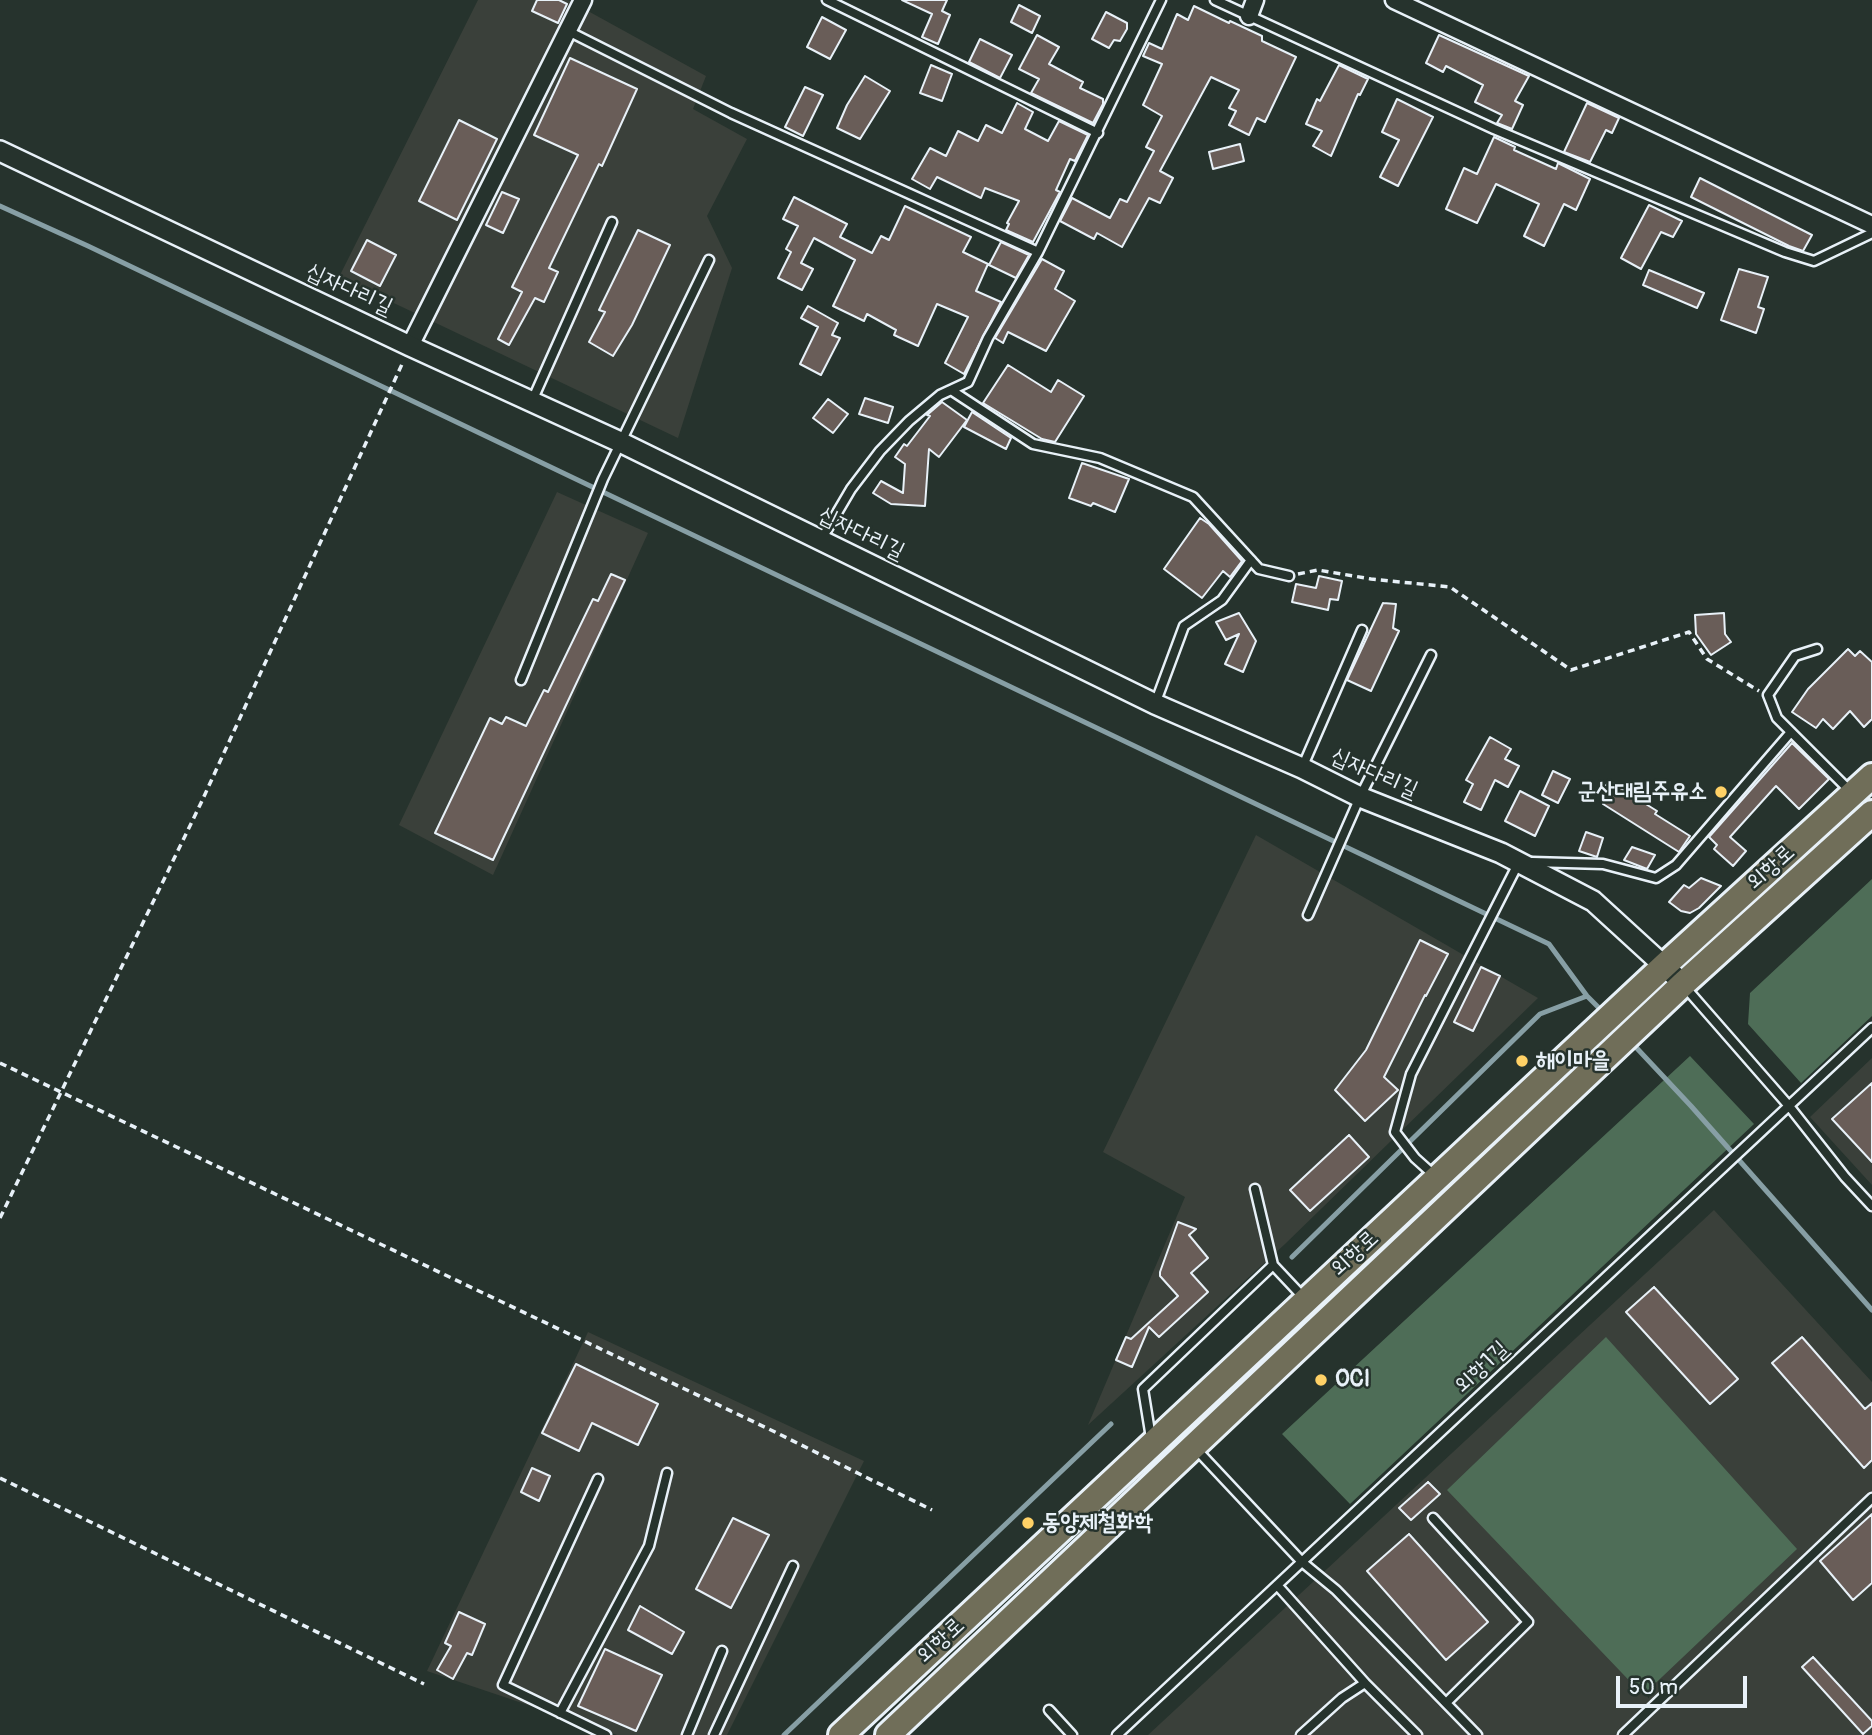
<!DOCTYPE html>
<html>
<head>
<meta charset="utf-8">
<style>
	body { margin:0 }
	#map { position:relative; width:1872px; height:1735px; overflow:hidden; background:#26332d; font-family:Pangolin,sans-serif }
	canvas { display:block }
	.scale { position:absolute; left:1616px; top:1676px; width:131px; height:32px; box-sizing:border-box; border:4px solid #e8f1f8; border-top:0; padding-left:9px; font-size:21px; line-height:24px; white-space:nowrap; color:#e8f1f8; -webkit-text-stroke:5px #26332d; paint-order:stroke }
</style>
</head>
<body>
<div id="map">
<canvas width="1872" height="1735"></canvas>
<div class="scale">50 m</div>
</div>
<script>
const context = document.querySelector('canvas').getContext('2d');
context.lineJoin = 'round';
function fill(path, color) {
  context.fillStyle = color;
  context.fill(path, 'evenodd');
}
function poly(rows) {
  const path = new Path2D();
  for (const r of rows) {
    path.moveTo(r[0], r[1]);
    for (let i = 2; i < r.length; i += 2) path.lineTo(r[i], r[i + 1]);
  }
  return path;
}
function trace(path, color, width, dash) {
  context.strokeStyle = color;
  context.lineWidth = width;
  context.lineCap = dash ? 'butt' : 'round';
  context.setLineDash(dash || []);
  context.stroke(path);
}
function write(font, color, halo, rows, align = 'center') {
  context.font = font + ' Pangolin,"Poor Story",sans-serif';
  context.lineWidth = 5;
  context.setLineDash([]);
  context.textBaseline = 'middle';
  context.strokeStyle = halo;
  context.fillStyle = color;
  for (const [text, x, y, turn = 0] of rows) {
    context.save();
    context.translate(x, y);
    context.rotate((+turn || 0) * Math.PI / 180);
    context.textAlign = isNaN(turn) ? turn : align;
    if (halo) context.strokeText(text, 0, 0);
    context.fillText(text, 0, 0);
    context.restore();
  }
}
const built = poly([
	[478,0,568,0,706,76,693,109,747,139,707,216,732,268,678,438,339,277],
	[557,492,648,533,493,875,399,825],
	[1256,835,1538,998,1285,1244,1088,1425,1185,1197,1103,1152],
	[1872,1058,1872,1185,1810,1117],
	[1714,1210,1872,1382,1872,1735,1148,1735],
	[588,1332,864,1461,727,1735,617,1735,427,1671]
]);
const green = poly([
	[1872,879,1872,1016,1801,1083,1748,1024,1750,993],
	[1690,1056,1754,1124,1350,1504,1282,1434],
	[1606,1337,1797,1549,1643,1695,1447,1490]
]);
const stream = poly([
	[0,206,88,246,1549,944,1587,996,1603,1012],
	[1631,1042,1691,1106,1872,1310],
	[1292,1257,1540,1014,1587,996],
	[784,1735,1111,1424]
]);
const building = poly([
	[537,0,559,0,567,4,558,23,532,11,537,0],
	[902,0,947,0,942,11,950,15,938,44,922,37,932,14,902,0],
	[1019,5,1040,16,1032,33,1011,22,1019,5],
	[1194,6,1229,23,1230,21,1262,36,1262,41,1296,57,1265,122,1257,118,1249,135,1229,125,1236,111,1229,108,1239,90,1211,77,1160,171,1173,178,1160,203,1149,198,1122,247,1097,233,1094,239,1060,221,1072,198,1110,218,1120,199,1127,202,1154,151,1146,147,1162,116,1143,105,1162,64,1143,56,1149,43,1162,49,1177,14,1188,20,1194,6],
	[1106,12,1127,23,1127,29,1120,41,1114,40,1109,48,1092,39,1106,12],
	[822,17,846,30,830,59,807,47,822,17],
	[1037,35,1059,47,1049,64,1083,82,1080,88,1103,99,1103,104,1093,123,1031,93,1039,79,1019,69,1037,35],
	[1439,35,1529,76,1515,101,1523,105,1512,129,1497,123,1502,115,1475,102,1483,85,1446,66,1443,72,1426,63,1439,35],
	[980,39,1012,55,1000,78,969,62,980,39],
	[570,58,637,89,602,166,599,164,549,268,558,272,544,302,535,298,509,345,498,339,522,292,512,287,578,155,534,135,570,58],
	[931,65,952,74,942,101,920,93,931,65],
	[1339,65,1368,79,1360,95,1358,94,1331,156,1313,146,1322,131,1306,124,1317,99,1320,101,1339,65],
	[865,76,890,91,860,139,837,128,847,105,865,76],
	[805,87,823,95,803,136,785,127,805,87],
	[1397,99,1433,117,1398,186,1380,177,1399,140,1382,132,1397,99],
	[1017,103,1033,112,1025,129,1048,141,1059,121,1088,135,1075,161,1070,159,1056,190,1060,192,1033,242,1006,230,1009,224,1007,223,1019,201,985,188,981,198,937,177,930,189,912,179,930,148,946,156,958,131,978,141,986,125,1002,133,1017,103],
	[1587,103,1619,118,1612,133,1606,130,1590,162,1564,152,1587,103],
	[459,120,497,139,457,220,419,201,459,120],
	[1494,137,1515,147,1514,150,1556,169,1558,163,1590,179,1576,210,1564,204,1544,246,1524,236,1539,204,1496,184,1477,223,1446,209,1464,168,1477,174,1494,137],
	[1240,144,1244,161,1213,169,1209,152,1240,144],
	[1700,178,1812,235,1803,251,1789,246,1691,197,1700,178],
	[502,192,519,199,503,233,486,225,502,192],
	[794,197,847,224,840,237,872,253,881,236,889,240,905,206,971,237,963,252,988,264,976,291,1001,302,964,374,945,363,968,317,937,304,918,346,894,335,896,330,867,314,864,321,833,306,855,260,814,238,801,263,813,269,802,290,778,278,791,252,786,249,798,226,783,219,794,197],
	[1649,205,1682,221,1673,237,1661,232,1641,269,1621,258,1649,205],
	[638,230,670,245,632,325,613,356,589,342,605,312,599,310,638,230],
	[367,240,396,255,380,286,351,271,367,240],
	[1001,242,1029,255,1016,278,989,265,1001,242],
	[1042,259,1064,271,1055,289,1075,301,1046,351,1008,332,1003,343,995,338,1042,259],
	[1739,269,1768,277,1758,307,1764,309,1756,333,1721,320,1739,269],
	[1649,270,1704,293,1697,308,1643,285,1649,270],
	[808,306,838,323,832,335,840,338,821,375,800,364,818,327,801,318,808,306],
	[1008,365,1051,392,1058,380,1084,396,1055,442,1042,439,983,403,1008,365],
	[865,398,893,407,888,423,859,414,865,398],
	[828,399,848,414,833,433,813,418,828,399],
	[942,402,967,420,939,457,929,449,925,506,891,504,873,493,881,481,903,493,905,464,895,457,904,444,907,446,930,416,927,415,942,402],
	[972,412,1011,438,1006,449,964,427,972,412],
	[1082,463,1129,479,1115,512,1093,503,1091,506,1069,498,1082,463],
	[1200,518,1209,524,1242,561,1230,577,1223,571,1202,598,1164,569,1200,518],
	[611,574,625,580,493,860,435,833,490,718,502,724,506,717,526,726,544,690,548,692,593,599,598,601,611,574],
	[1319,576,1342,581,1338,600,1330,599,1328,610,1292,602,1296,584,1316,588,1319,576],
	[1383,603,1396,604,1393,628,1399,631,1371,691,1347,680,1383,603],
	[1239,613,1256,641,1243,672,1225,664,1239,634,1226,640,1216,622,1239,613],
	[1724,613,1725,634,1731,642,1711,655,1696,634,1695,615,1724,613],
	[1848,649,1855,656,1860,651,1872,662,1872,719,1864,727,1850,711,1833,729,1823,719,1816,728,1792,712,1808,689,1848,649],
	[1490,737,1511,749,1505,759,1519,766,1508,787,1495,780,1481,810,1464,802,1473,784,1466,780,1490,737],
	[1792,743,1829,779,1799,809,1776,786,1730,837,1746,851,1733,866,1714,849,1717,845,1709,837,1792,743],
	[1553,771,1570,779,1558,803,1542,795,1553,771],
	[1609,781,1657,811,1655,814,1690,836,1679,852,1603,804,1608,797,1601,793,1609,781],
	[1520,791,1549,806,1535,836,1505,821,1520,791],
	[1586,832,1603,838,1597,857,1579,851,1586,832],
	[1632,847,1655,855,1647,869,1624,860,1632,847],
	[1701,878,1721,886,1699,908,1690,913,1681,911,1669,902,1684,885,1689,888,1701,878],
	[1420,940,1448,954,1426,996,1425,995,1384,1077,1398,1090,1365,1121,1335,1090,1366,1050,1420,940],
	[1481,967,1500,976,1473,1031,1454,1022,1481,967],
	[1872,1083,1872,1162,1832,1119,1872,1083],
	[1349,1135,1369,1157,1310,1211,1290,1190,1349,1135],
	[1178,1222,1196,1229,1189,1235,1208,1258,1191,1273,1208,1292,1159,1337,1149,1327,1132,1367,1116,1360,1126,1337,1131,1339,1178,1296,1160,1276,1160,1272,1178,1222],
	[1654,1287,1738,1379,1710,1404,1626,1312,1654,1287],
	[1802,1337,1865,1409,1872,1403,1872,1460,1864,1468,1772,1363,1802,1337],
	[576,1364,658,1404,638,1445,592,1423,579,1451,542,1433,576,1364],
	[532,1468,550,1476,539,1501,521,1492,532,1468],
	[1428,1482,1440,1494,1411,1520,1399,1508,1428,1482],
	[1872,1514,1872,1583,1853,1600,1820,1561,1872,1514],
	[733,1518,769,1535,731,1608,696,1589,733,1518],
	[1409,1534,1488,1622,1446,1660,1367,1571,1409,1534],
	[640,1606,684,1632,672,1654,628,1630,640,1606],
	[459,1612,485,1624,472,1655,467,1653,453,1679,437,1670,451,1646,445,1643,459,1612],
	[605,1649,662,1675,636,1731,578,1706,605,1649],
	[1813,1657,1872,1721,1872,1726,1863,1734,1802,1667,1813,1657]
]);
const path = poly([
	[1298,574,1318,570,1371,579,1450,587,1571,670,1689,632,1707,659,1759,691],
	[0,1063,773,1431,932,1510],
	[0,1218,201,803,403,362],
	[0,1478,424,1684]
]);
const service = poly([
	[827,0,1098,133],
	[1215,0,1494,129,1785,252,1814,261,1872,233],
	[568,31,731,113,1038,252],
	[951,390,1033,444,1100,458,1193,497,1259,569,1289,576],
	[532,401,612,222],
	[821,540,851,489,880,451,909,421,940,395,968,382,988,338,1038,252,1161,0],
	[1817,649,1795,656,1768,695,1777,718,1851,792],
	[521,680,603,479,709,260],
	[1155,704,1184,626,1222,600,1251,560],
	[1302,768,1362,630],
	[1532,862,1603,864,1656,878,1676,865,1791,732],
	[1308,915,1360,797,1431,655],
	[1685,987,1789,1106,1845,1177,1872,1206],
	[1435,1176,1415,1158,1395,1132,1411,1074,1519,862],
	[1255,1189,1273,1265,1304,1298],
	[1151,1438,1143,1389,1273,1265],
	[1197,1450,1302,1562,1336,1590,1477,1735],
	[598,1479,503,1685,606,1735],
	[1433,1518,1528,1622,1447,1702],
	[1277,1585,1365,1683],
	[1049,1710,1072,1735],
	[560,1713,649,1546,667,1473],
	[687,1735,722,1651],
	[714,1735,793,1566],
	[1117,1735,1872,1028],
	[1301,1735,1342,1698,1365,1683,1417,1735],
	[1623,1735,1872,1498]
]);
const minor = poly([
	[1394,0,1872,225],
	[1249,16,1255,0],
	[410,346,583,0]
]);
const tertiary = poly([
	[0,151,410,346,620,442,1155,704,1302,768,1360,797,1501,853,1593,901,1675,976]
]);
const primary = poly([
	[841,1735,1665,965,1872,776],
	[888,1735,1683,984,1872,813]
]);
const markers = [
	[1721,792,7,"#ffd166"],
	[1522,1061,7,"#ffd166"],
	[1321,1380,7,"#ffd166"],
	[1028,1523,7,"#ffd166"]
];
const streetNames = [
	["십자다리길",349,290,25],
	["십자다리길",861,534,26],
	["십자다리길",1374,774,24],
	["외항로",1771,868,-42],
	["외항로",1355,1254,-43],
	["외항1길",1482,1368,-43],
	["외항로",941,1641,-43]
];
const poiNames = [
	["군산대림주유소",1707,792,"right"],
	["해이마을",1536,1061],
	["OCI",1335,1380],
	["동양제철화학",1042,1523]
];
fill(built, '#3a403a');
fill(green, '#4e6d57');
trace(stream, '#879fa5', 5);
fill(building, '#695d58');
trace(building, '#e8f1f8', 2);
trace(service, '#e8f1f8', 13);
trace(minor, '#e8f1f8', 21);
trace(tertiary, '#e8f1f8', 24);
trace(primary, '#e8f1f8', 30);
trace(path, '#e8f1f8', 3.5, [7, 5]);
trace(service, '#26332d', 8);
trace(minor, '#26332d', 16);
trace(tertiary, '#26332d', 19);
trace(primary, '#706e59', 24);
for (const [x, y, r, color] of markers) {
  const dot = new Path2D();
  dot.arc(x, y, r, 0, 2 * Math.PI);
  context.fillStyle = color;
  context.fill(dot);
  trace(dot, '#26332d', 2.5);
}
write('23px', '#e8f1f8', '#26332d', streetNames);
write('bold 23px', '#e8f1f8', '#26332d', poiNames, 'left');
</script>
</body>
</html>
